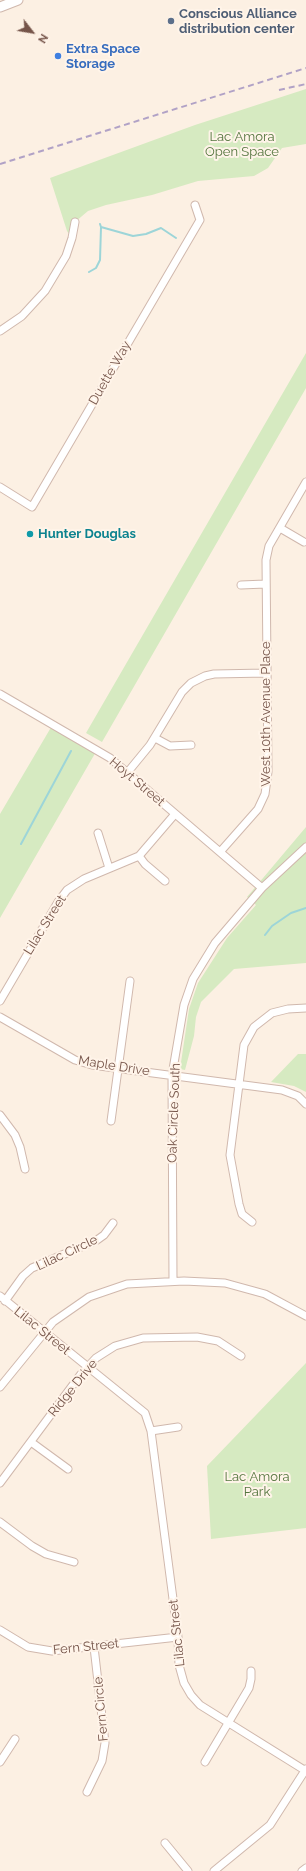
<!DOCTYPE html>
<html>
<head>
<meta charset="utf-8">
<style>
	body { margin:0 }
	#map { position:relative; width:306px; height:1871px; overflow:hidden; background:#fcf0e3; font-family:Raleway,sans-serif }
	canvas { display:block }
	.north { position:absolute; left:12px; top:12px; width:40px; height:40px; -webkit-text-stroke:3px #fff4e9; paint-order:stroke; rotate:121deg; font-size:11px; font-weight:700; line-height:16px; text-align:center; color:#755449 }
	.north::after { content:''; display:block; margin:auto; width:14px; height:18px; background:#755449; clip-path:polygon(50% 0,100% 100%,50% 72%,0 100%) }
</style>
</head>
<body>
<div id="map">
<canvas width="306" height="1871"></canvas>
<div class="north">N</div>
</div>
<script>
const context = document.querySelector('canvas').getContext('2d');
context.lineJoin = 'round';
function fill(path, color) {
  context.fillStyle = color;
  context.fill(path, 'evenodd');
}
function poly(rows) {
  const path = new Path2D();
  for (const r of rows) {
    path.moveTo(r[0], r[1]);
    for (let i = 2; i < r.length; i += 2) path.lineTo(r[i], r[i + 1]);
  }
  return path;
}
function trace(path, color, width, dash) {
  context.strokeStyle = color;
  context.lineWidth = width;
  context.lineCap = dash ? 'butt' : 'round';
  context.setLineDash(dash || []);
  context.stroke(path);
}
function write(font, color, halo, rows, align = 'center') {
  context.font = font + ' Raleway,sans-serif';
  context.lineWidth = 4;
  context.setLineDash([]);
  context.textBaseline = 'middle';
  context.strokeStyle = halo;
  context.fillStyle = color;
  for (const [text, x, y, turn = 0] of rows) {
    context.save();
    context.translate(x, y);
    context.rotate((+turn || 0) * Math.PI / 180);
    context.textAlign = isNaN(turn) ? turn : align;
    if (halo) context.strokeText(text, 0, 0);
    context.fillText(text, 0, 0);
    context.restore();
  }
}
const green = poly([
	[306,89,306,144,282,148,268,168,254,176,198,181,152,195,106,205,88,211,75,222,72,238,67,231,50,178,195,125],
	[306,353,306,388,102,742,86,733],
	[53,724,97,750,0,918,0,814],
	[306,827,306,963,234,969,201,1002,196,1017,194,1036,185,1070,180,1069,189,1009,198,983,227,938,256,905,247,897],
	[298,1054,306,1054,306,1092,294,1086,271,1082],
	[306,1363,306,1528,211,1539,207,1466]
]);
const stream = poly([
	[100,224,101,227,133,236,146,234,161,228,176,238],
	[89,272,96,268,100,260,101,227],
	[21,844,71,751],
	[265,935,272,926,291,913,306,908]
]);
const minor = poly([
	[0,331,22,316,45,291,66,256,72,238,75,222],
	[0,487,32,507,200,220,195,205],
	[280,528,304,542],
	[241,585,265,584],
	[0,694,110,758,262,888],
	[155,738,170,746,191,745],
	[127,773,150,745,182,692,191,683,205,676,214,674,266,673],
	[98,833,109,868],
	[220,852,258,809,265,794,268,772,266,560,269,546,306,482],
	[139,856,145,864,165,881],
	[0,1001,58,902,67,890,84,879,139,856,175,814],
	[0,1017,75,1060,92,1065,282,1090,298,1096,306,1104],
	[0,1115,15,1135,20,1147,25,1169],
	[111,1121,130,981],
	[252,1222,242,1214,239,1204,230,1155,244,1045,254,1027,272,1013,288,1009,306,1008],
	[173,1281,172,1075,184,1005,193,979,215,943,262,888,306,847],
	[0,1296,145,1413,151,1431,178,1637,179,1665,184,1683,191,1695,200,1705,306,1771],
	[5,1301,23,1276,32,1268,97,1240,104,1235,113,1223],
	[0,1387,53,1322,89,1297,127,1284,184,1281,225,1283,265,1294,306,1316],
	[151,1431,178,1427],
	[31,1442,68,1469],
	[0,1483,81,1374,96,1358,115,1346,143,1338,197,1337,218,1341,241,1356],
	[0,1522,32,1546,46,1554,74,1562],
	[0,1630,28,1647,52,1651,178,1637],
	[0,1762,15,1739],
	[205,1762,249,1688,251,1679,251,1671],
	[87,1792,102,1761,105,1743,94,1647],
	[165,1843,188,1871],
	[214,1871,270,1825,306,1769],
	[302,1871,306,1868]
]);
const tertiary = poly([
	[0,7,18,0]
]);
const rail = poly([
	[279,90,306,84],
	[0,164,306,68]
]);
const markers = [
	[171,21,4,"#5c6f8a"],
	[58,56,4,"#3f7fe0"],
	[30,534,4,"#0f9aa8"]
];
const serviceNames = [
	["Conscious Alliance",179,14],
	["distribution center",179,29]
];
const shopNames = [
	["Extra Space",66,49],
	["Storage",66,64]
];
const parkNames = [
	["Lac Amora",242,137],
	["Open Space",242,152],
	["Lac Amora",257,1477],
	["Park",257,1492]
];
const streetNames = [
	["Duette Way",110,373,-60],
	["West 10th Avenue Place",266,714,-90],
	["Hoyt Street",137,782,40],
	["Lilac Street",45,925,-58],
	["Maple Drive",114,1066,9],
	["Oak Circle South",174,1113,-88],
	["Lilac Circle",67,1253,-25],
	["Lilac Street",42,1331,39],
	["Ridge Drive",73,1388,-51],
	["Lilac Street",177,1633,-96],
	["Fern Street",86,1647,-6],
	["Fern Circle",101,1709,-95]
];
const cultureNames = [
	["Hunter Douglas",38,534]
];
fill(green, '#d6eac1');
trace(stream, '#9dd5d8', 2);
trace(minor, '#d0b8ad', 9);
trace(tertiary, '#d0b8ad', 11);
trace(minor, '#fff', 7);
trace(tertiary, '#fff', 9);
trace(rail, '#b1a2c6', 2, [6, 4]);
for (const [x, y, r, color] of markers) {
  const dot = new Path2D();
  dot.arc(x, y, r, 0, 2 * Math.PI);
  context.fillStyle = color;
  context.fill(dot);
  trace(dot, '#fff4e9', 1.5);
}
write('bold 13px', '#4e5e75', '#fff4e9', serviceNames, 'left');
write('bold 13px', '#366cbe', '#fff4e9', shopNames, 'left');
write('13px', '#54753e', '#fff4e9', parkNames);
write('13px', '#755449', '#fff4e9', streetNames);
write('bold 13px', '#0d838f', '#fff4e9', cultureNames, 'left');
</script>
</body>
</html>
